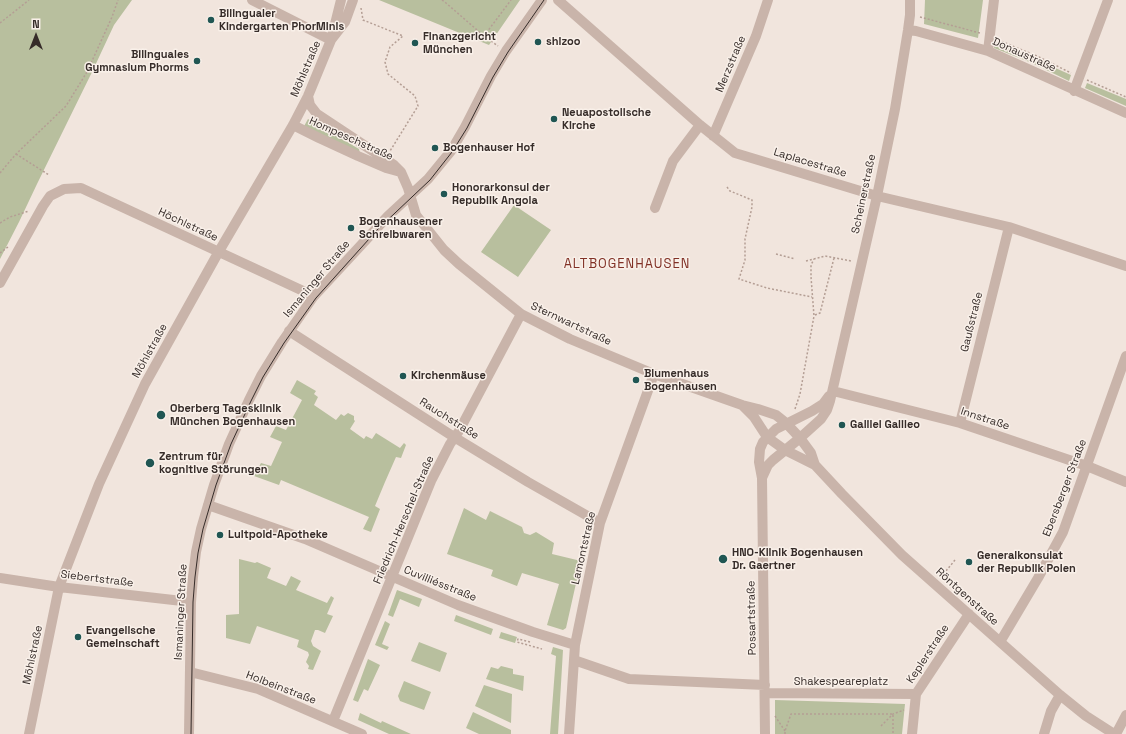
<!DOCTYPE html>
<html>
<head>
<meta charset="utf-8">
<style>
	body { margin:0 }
	#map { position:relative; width:1126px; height:734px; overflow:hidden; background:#f1e5dd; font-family:"Space Grotesk",sans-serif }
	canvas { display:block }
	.north { position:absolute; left:16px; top:16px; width:40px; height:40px; -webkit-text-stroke:3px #f9f0e9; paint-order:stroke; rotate:0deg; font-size:11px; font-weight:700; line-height:16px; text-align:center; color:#362c29 }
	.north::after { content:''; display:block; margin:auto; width:14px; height:18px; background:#362c29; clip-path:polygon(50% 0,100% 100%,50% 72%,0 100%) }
</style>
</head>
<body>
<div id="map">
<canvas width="1126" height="734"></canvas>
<div class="north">N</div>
</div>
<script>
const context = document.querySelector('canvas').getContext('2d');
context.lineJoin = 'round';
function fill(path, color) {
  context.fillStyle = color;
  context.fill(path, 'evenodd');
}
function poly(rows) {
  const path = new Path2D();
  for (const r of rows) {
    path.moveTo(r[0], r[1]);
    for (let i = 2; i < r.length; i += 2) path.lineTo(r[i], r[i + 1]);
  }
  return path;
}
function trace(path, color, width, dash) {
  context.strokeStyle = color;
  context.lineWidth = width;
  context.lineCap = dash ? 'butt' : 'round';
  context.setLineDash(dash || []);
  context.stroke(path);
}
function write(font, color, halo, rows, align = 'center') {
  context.font = font + ' "Space Grotesk",sans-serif';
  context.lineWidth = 3;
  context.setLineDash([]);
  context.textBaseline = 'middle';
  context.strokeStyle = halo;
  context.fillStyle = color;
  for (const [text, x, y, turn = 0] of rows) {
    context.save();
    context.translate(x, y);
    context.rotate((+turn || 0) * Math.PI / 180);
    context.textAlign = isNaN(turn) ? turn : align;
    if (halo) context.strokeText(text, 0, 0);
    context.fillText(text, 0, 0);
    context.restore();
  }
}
const green = poly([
	[0,0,132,0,114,25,93,70,37,184,19,222,0,259],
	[379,0,520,0,489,45],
	[925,0,983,0,978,38,924,24],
	[995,41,1071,75,1069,81,1032,63,994,48],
	[1087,83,1126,99,1126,106,1085,88],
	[308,119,359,149,360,154,303,128],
	[514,205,551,230,518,277,481,252],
	[297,380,316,391,314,394,318,397,314,405,336,420,341,414,344,416,348,413,354,416,354,420,355,421,350,429,364,439,366,436,372,439,376,433,400,448,404,443,406,445,401,458,396,457,385,482,375,506,380,509,371,532,363,529,369,517,281,480,279,485,254,476,261,463,271,466,282,442,270,437,276,426,286,430,302,400,290,393],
	[464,508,486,520,490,511,522,527,524,533,530,535,536,532,554,543,552,554,581,561,566,628,563,630,547,625,559,584,522,573,517,586,491,576,493,570,447,554],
	[239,559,255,563,257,562,271,568,267,578,286,586,291,576,301,581,296,590,327,603,331,596,334,598,327,614,333,616,325,633,318,630,315,630,311,641,313,646,321,651,313,670,308,669,309,666,306,662,309,655,308,652,297,647,299,640,257,626,250,644,226,638,226,615,239,614],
	[397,590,422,599,419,607,400,599,393,617,388,615],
	[456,615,493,629,491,635,454,621],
	[385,621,390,624,382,644,389,647,387,650,375,645],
	[501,632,517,637,515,643,499,638],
	[419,642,447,653,440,672,411,661],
	[553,647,563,650,558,734,550,734,556,656,551,654],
	[368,659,380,665,368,691,364,689,358,702,353,700],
	[501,666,513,669,513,674,524,676,523,691,486,679,491,667,498,669],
	[404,681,431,692,424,710,400,701,398,696],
	[484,685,512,694,511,723,475,706],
	[775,700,905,704,902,734,775,734],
	[473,712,511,730,511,734,479,734,466,728],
	[360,713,381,723,382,721,411,734,389,734,358,720]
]);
const path = poly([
	[442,0,446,3,484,36,498,46],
	[361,8,363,20,403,36,390,47,385,62,388,74,415,96,418,106,390,151],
	[920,17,980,33],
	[0,23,29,0],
	[484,36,511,0],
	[998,40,1037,56,1071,73],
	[1087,80,1126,97],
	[16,154,49,175],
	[0,173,16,154,66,106,87,72,112,17,118,0],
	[727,187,730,191,752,200,752,207,745,239,745,260,739,279,767,288,812,297],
	[0,223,10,217,29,211],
	[0,253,8,247],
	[776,254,795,259],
	[806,261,825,256,851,261],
	[815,315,820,313,834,258],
	[795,409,800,394,814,316,811,277,811,265,814,259],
	[941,577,955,560],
	[530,642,518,639,517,642,542,649],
	[775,716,785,731],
	[881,726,893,714,904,710],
	[785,734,785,731,791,714,893,714,893,734]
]);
const minor = poly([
	[252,0,331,40,345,22,353,0],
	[558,0,700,125,735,153,877,196,1009,227,1126,266],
	[908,30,916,31,988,51,1126,113],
	[988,51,994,0],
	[1074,91,1108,0],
	[308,96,310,105,317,114,394,165,401,172,408,188,416,215,444,250,459,264,521,314,570,339,654,374,742,405,758,409,776,415,786,423,800,438,811,453,815,465],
	[293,125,319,138,358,156,386,168,397,171],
	[713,136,756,36,768,0],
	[655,208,673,161,700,125],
	[0,283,43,206,50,196,64,189,81,188,314,296],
	[289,331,454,437,528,482,600,523],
	[833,391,960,423,1087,466,1126,482],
	[742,405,754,417,767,437,785,450,815,465,842,494,902,555,1060,695,1086,716,1114,734],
	[960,423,1009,227],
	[762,478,768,465,773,460,800,438,821,419,827,410,830,401,877,196,895,109,908,30,910,15,910,0],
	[208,505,305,539,458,605,533,632,575,645],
	[0,578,59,587,191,602],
	[1000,642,1038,578,1063,532,1126,356],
	[574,660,629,679,765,685],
	[190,672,258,689,362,734],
	[765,693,916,694],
	[333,721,431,481,450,444,459,431,521,314],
	[29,734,59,587,99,484,145,384,218,253,293,125,308,96,331,40,341,0],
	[189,734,191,602,193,577,196,552,201,529,214,485,229,444,249,400,261,376,282,342,314,296,388,216,428,179,451,151,465,127,491,76,506,51,542,0],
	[569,734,575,645,600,523,654,374],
	[765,734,762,478,759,462,760,449,763,442,776,429,812,411,823,404,829,396],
	[912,734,916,694,969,614],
	[1044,734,1051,711,1060,695],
	[1116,734,1126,715]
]);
const tram = poly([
	[191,734,193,602,195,577,198,553,203,529,216,485,231,444,251,401,263,377,284,343,316,298,378,229,430,180,452,152,467,128,493,77,508,52,544,0]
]);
const markers = [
	[211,20,4,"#205653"],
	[538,42,4,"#205653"],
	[415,43,4,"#205653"],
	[197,61,4,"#205653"],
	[554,119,4,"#205653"],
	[435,148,4,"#205653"],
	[444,194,4,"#205653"],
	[351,228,4,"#205653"],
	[403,376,4,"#205653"],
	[636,380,4,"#205653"],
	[161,415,5,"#205653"],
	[842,425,4,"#205653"],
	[150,463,5,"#205653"],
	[220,535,4,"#205653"],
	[723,559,5,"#205653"],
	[969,562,4,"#205653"],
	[78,637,4,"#205653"]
];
const poiNames = [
	["Bilingualer",219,14],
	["Kindergarten PhorMinis",219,27],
	["Finanzgericht",423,37],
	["München",423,50],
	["shizoo",546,42],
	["Bilinguales",189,55,"right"],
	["Gymnasium Phorms",189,68,"right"],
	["Neuapostolische",562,113],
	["Kirche",562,126],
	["Bogenhauser Hof",443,148],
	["Honorarkonsul der",452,188],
	["Republik Angola",452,201],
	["Bogenhausener",359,222],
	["Schreibwaren",359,235],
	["Blumenhaus",644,374],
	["Bogenhausen",644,387],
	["Kirchenmäuse",411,376],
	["Oberberg Tagesklinik",170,409],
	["München Bogenhausen",170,422],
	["Galilei Galileo",850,425],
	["Zentrum für",159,457],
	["kognitive Störungen",159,470],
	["Luitpold-Apotheke",228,535],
	["HNO-Klinik Bogenhausen",732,553],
	["Dr. Gaertner",732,566],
	["Generalkonsulat",977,556],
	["der Republik Polen",977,569],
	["Evangelische",86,631],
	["Gemeinschaft",86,644]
];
const streetNames = [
	["Donaustraße",1024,55,24],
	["Merzstraße",731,64,-67],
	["Möhlstraße",306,69,-67],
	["Hompeschstraße",351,139,24],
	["Laplacestraße",810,163,17],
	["Scheinerstraße",864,194,-78],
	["Höchlstraße",188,225,25],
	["Ismaninger Straße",317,279,-50],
	["Gaußstraße",972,322,-76],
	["Sternwartstraße",571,324,25],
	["Möhlstraße",150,351,-61],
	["Rauchstraße",449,419,32],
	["Innstraße",985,419,18],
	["Ebersberger Straße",1065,488,-69],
	["Friedrich-Herschel-Straße",404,520,-67],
	["Lamontstraße",584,548,-77],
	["Siebertstraße",97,579,7],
	["Cuvilliésstraße",440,584,22],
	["Röntgenstraße",967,597,42],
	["Ismaninger Straße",181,612,-87],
	["Possartstraße",752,618,-91],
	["Keplerstraße",928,654,-57],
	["Möhlstraße",33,655,-78],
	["Shakespeareplatz",841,682],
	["Holbeinstraße",281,688,21]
];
const quarterNames = [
	["ALTBOGENHAUSEN",627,264]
];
fill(green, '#b8bf9e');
trace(path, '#b49e94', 1.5, [2, 2]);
trace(minor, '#c9b4aa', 10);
trace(tram, '#362c29', 1);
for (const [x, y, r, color] of markers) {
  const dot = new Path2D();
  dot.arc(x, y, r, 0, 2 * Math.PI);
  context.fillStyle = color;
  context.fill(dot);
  trace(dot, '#f9f0e9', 1.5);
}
write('bold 11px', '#362c29', '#f9f0e9', poiNames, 'left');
write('11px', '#362c29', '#f9f0e9', streetNames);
context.letterSpacing = '1px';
write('13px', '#813126', '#f9f0e9', quarterNames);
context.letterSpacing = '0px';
</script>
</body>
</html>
